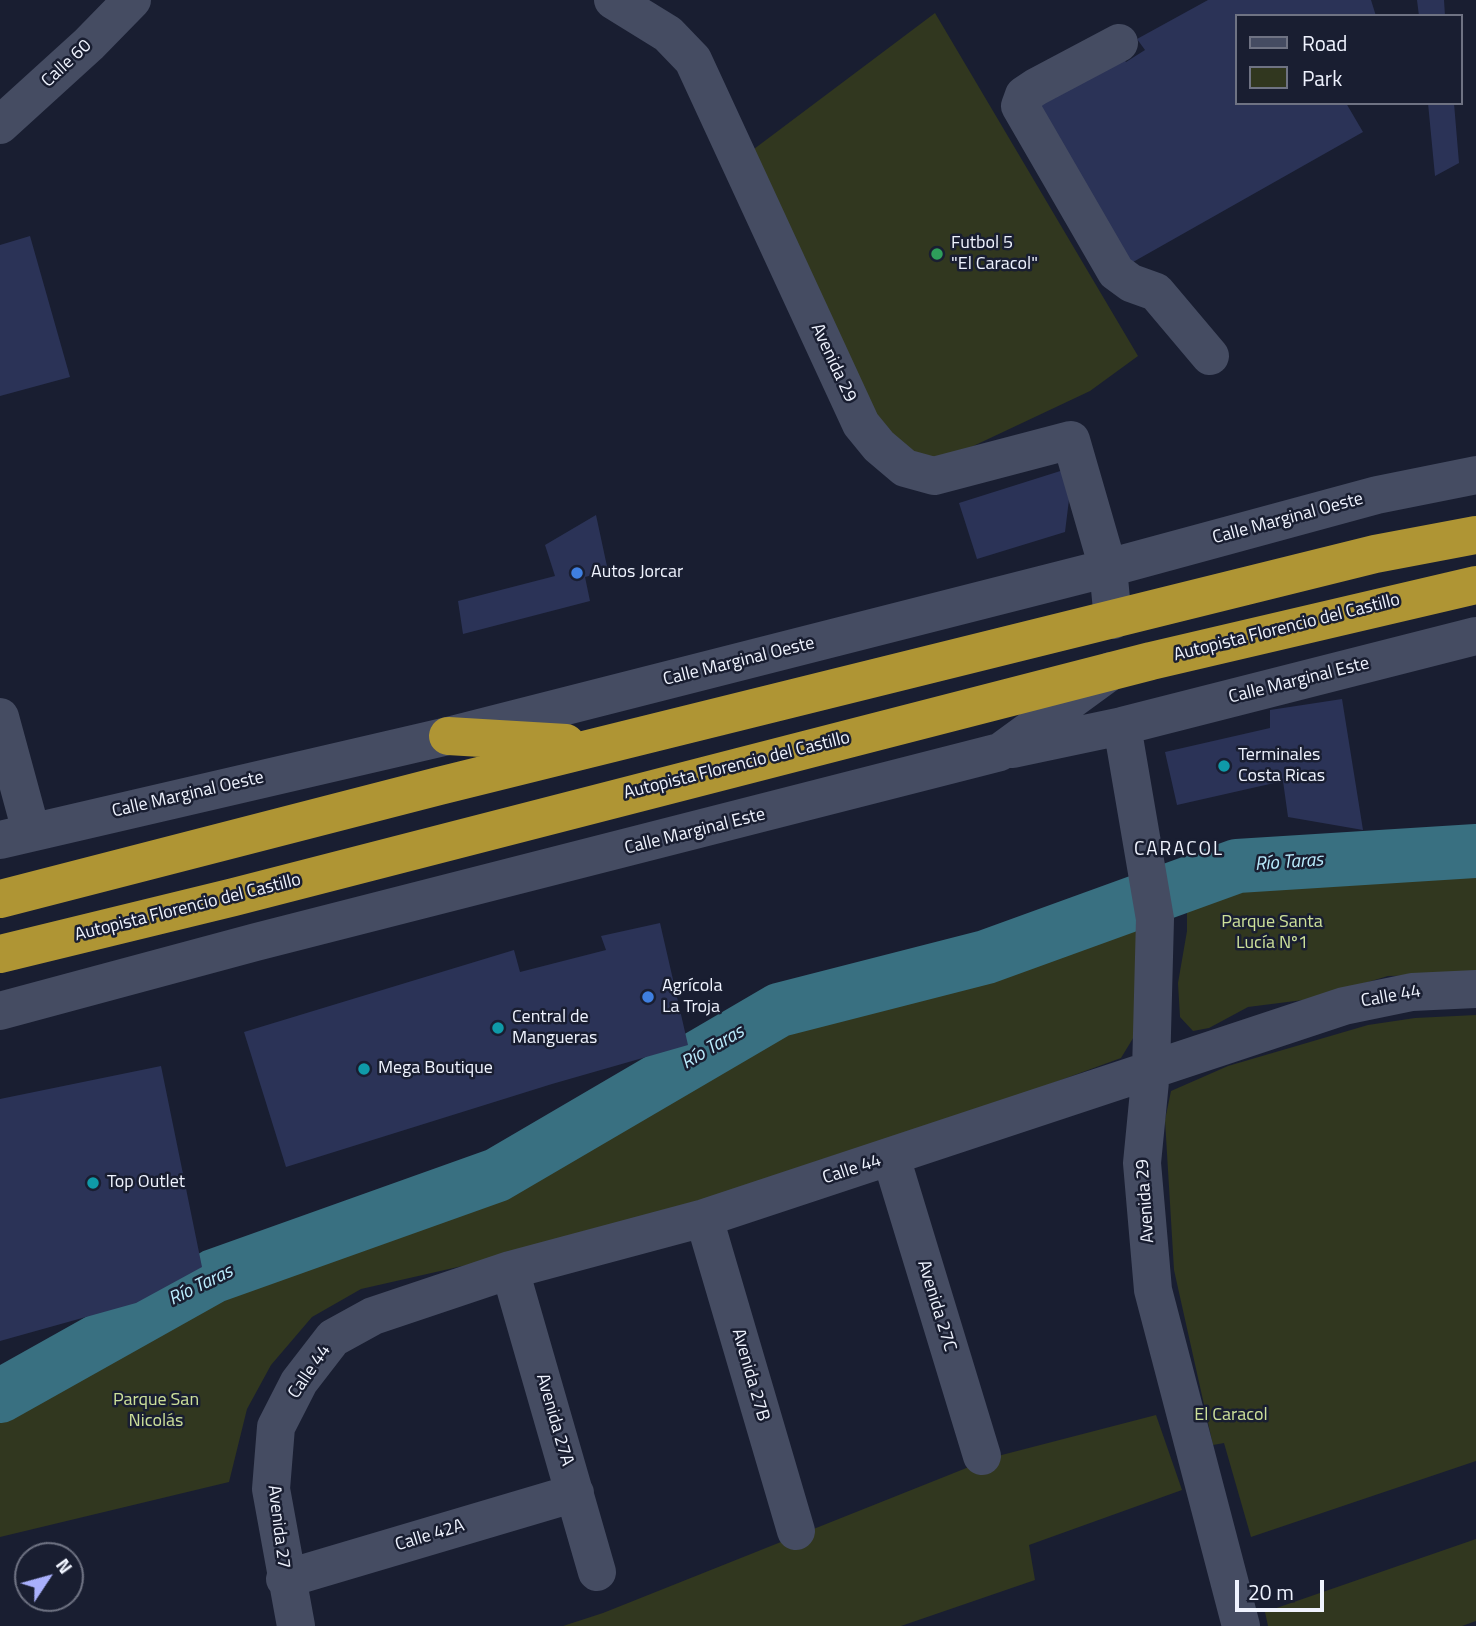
<!DOCTYPE html>
<html>
<head>
<meta charset="utf-8">
<style>
	body { margin:0 }
	#map { position:relative; width:1476px; height:1626px; overflow:hidden; background:#191e31; font-family:"Titillium Web",sans-serif }
	canvas { display:block }
	.legend { position:absolute; left:1235px; top:14px; width:228px; height:91px; box-sizing:border-box; background:#191e31; border:2px solid #6f7383; margin:0; padding:9px 12px; list-style:none; font-size:21px; color:#eff3fe }
	.legend li { display:flex; align-items:center; gap:14px; height:35px }
	.legend b { width:35px; border:2px solid #6f7383 }
	.north { position:absolute; left:14px; top:1542px; width:70px; height:70px; box-sizing:border-box; background:#191e31; border:2px solid #6f7383; border-radius:50%; rotate:54deg; font-size:19px; font-weight:700; line-height:28px; text-align:center; color:#eff3fe }
	.north::after { content:''; display:block; margin:auto; width:24px; height:32px; background:#a9b0fc; clip-path:polygon(50% 0,100% 100%,50% 72%,0 100%) }
	.scale { position:absolute; left:1235px; top:1580px; width:89px; height:32px; box-sizing:border-box; border:4px solid #eff3fe; border-top:0; padding-left:9px; font-size:21px; line-height:24px; white-space:nowrap; color:#eff3fe; -webkit-text-stroke:5px #191e31; paint-order:stroke }
</style>
</head>
<body>
<div id="map">
<canvas width="1476" height="1626"></canvas>
<ul class="legend">
<li><b style="height:9px;background:#454c62"></b>Road</li>
<li><b style="height:19px;background:#31371f"></b>Park</li>
</ul>
<div class="north">N</div>
<div class="scale">20 m</div>
</div>
<script>
const context = document.querySelector('canvas').getContext('2d');
context.lineJoin = 'round';
function fill(path, color) {
  context.fillStyle = color;
  context.fill(path, 'evenodd');
}
function poly(rows) {
  const path = new Path2D();
  for (const r of rows) {
    path.moveTo(r[0], r[1]);
    for (let i = 2; i < r.length; i += 2) path.lineTo(r[i], r[i + 1]);
  }
  return path;
}
function trace(path, color, width, dash) {
  context.strokeStyle = color;
  context.lineWidth = width;
  context.lineCap = dash ? 'butt' : 'round';
  context.setLineDash(dash || []);
  context.stroke(path);
}
function write(font, color, halo, rows, align = 'center') {
  context.font = font + ' "Titillium Web",sans-serif';
  context.lineWidth = 5;
  context.setLineDash([]);
  context.textBaseline = 'middle';
  context.strokeStyle = halo;
  context.fillStyle = color;
  for (const [text, x, y, turn = 0] of rows) {
    context.save();
    context.translate(x, y);
    context.rotate((+turn || 0) * Math.PI / 180);
    context.textAlign = isNaN(turn) ? turn : align;
    if (halo) context.strokeText(text, 0, 0);
    context.fillText(text, 0, 0);
    context.restore();
  }
}
const green = poly([
	[935,13,1138,356,1090,391,933,465,906,452,872,416,750,152],
	[1476,858,1476,974,1388,976,1311,999,1248,1007,1209,1028,1193,1031,1180,1017,1178,983,1187,931,1187,884,1265,864],
	[1147,902,1138,1030,1121,1058,700,1212,361,1289,312,1317,271,1365,247,1409,229,1482,0,1537,0,1400,213,1279,500,1178,741,1040,781,1013,992,959],
	[1476,1015,1476,1461,1251,1537,1224,1443,1213,1445,1174,1270,1165,1120,1171,1091,1228,1066,1368,1025,1415,1018],
	[1156,1415,1182,1490,1029,1545,1035,1580,901,1626,563,1626,603,1613,994,1457],
	[1476,1539,1476,1621,1462,1626,1268,1626,1265,1612]
]);
const river = poly([
	[0,1396,214,1276,497,1175,779,1010,986,957,1237,866,1476,851]
]);
const building = poly([
	[1208,0,1371,0,1376,16,1236,16,1236,103,1346,103,1363,132,1126,266,1031,107,1121,55,1126,62,1145,50,1137,39],
	[1417,0,1444,0,1445,16,1419,16],
	[1428,103,1454,103,1459,163,1435,176],
	[30,236,70,377,0,396,0,245],
	[1073,467,1065,532,977,559,959,503],
	[596,515,608,571,585,577,590,601,463,634,458,601,555,576,545,545],
	[1342,699,1363,830,1288,817,1283,781,1177,805,1165,752,1270,728,1270,710],
	[660,923,688,1045,552,1084,286,1167,244,1032,514,950,520,972,606,950,601,936],
	[161,1066,202,1267,136,1303,0,1341,0,1099]
]);
const minor = poly([
	[613,0,668,34,693,60,861,424,879,446,905,468,934,476,1071,440,1108,568,1113,620],
	[1119,43,1036,87,1024,95,1020,106,1116,272,1131,283,1156,292,1210,356],
	[0,125,89,44,132,0],
	[0,717,31,831],
	[1122,726,1155,919,1151,1071,1142,1163,1153,1290,1241,1626],
	[1013,749,1122,726,1476,636],
	[0,840,448,736,1108,568,1377,495,1476,475],
	[0,1011,256,942,1000,752,1111,671],
	[891,1157,982,1456],
	[704,1218,796,1531],
	[510,1270,597,1572],
	[285,1579,575,1493],
	[296,1626,271,1489,276,1427,299,1382,333,1338,373,1316,510,1270,704,1218,1344,1006,1412,992,1476,989]
]);
const highway = poly([
	[448,736,566,743],
	[0,899,439,786,1375,554,1476,535],
	[0,954,234,897,1151,661,1476,585]
]);
const markers = [
	[937,254,7,"#2e9e5b"],
	[577,573,7,"#3f7fe0"],
	[1224,766,7,"#0f9aa8"],
	[648,997,7,"#3f7fe0"],
	[498,1028,7,"#0f9aa8"],
	[364,1069,7,"#0f9aa8"],
	[93,1183,7,"#0f9aa8"]
];
const streetNames = [
	["Calle 60",67,64,-43],
	["Avenida 29",833,363,65],
	["Calle Marginal Oeste",1288,519,-15],
	["Autopista Florencio del Castillo",1287,628,-14],
	["Calle Marginal Oeste",739,662,-14],
	["Calle Marginal Este",1299,681,-14],
	["Autopista Florencio del Castillo",737,766,-14],
	["Calle Marginal Oeste",188,795,-13],
	["Calle Marginal Este",695,832,-14],
	["Autopista Florencio del Castillo",188,908,-14],
	["Calle 44",1391,997,-10],
	["Calle 44",852,1170,-18],
	["Avenida 29",1146,1201,-94],
	["Avenida 27C",936,1306,73],
	["Calle 44",310,1372,-56],
	["Avenida 27B",750,1375,74],
	["Avenida 27A",554,1420,74],
	["Avenida 27",278,1527,83],
	["Calle 42A",430,1536,-17]
];
const poiNames = [
	["Futbol 5",951,244],
	["\"El Caracol\"",951,265],
	["Autos Jorcar",591,573],
	["Terminales",1238,756],
	["Costa Ricas",1238,777],
	["Agrícola",662,987],
	["La Troja",662,1008],
	["Central de",512,1018],
	["Mangueras",512,1039],
	["Mega Boutique",378,1069],
	["Top Outlet",107,1183]
];
const parkNames = [
	["Parque Santa",1272,923],
	["Lucía Nº1",1272,944],
	["Parque San",156,1401],
	["Nicolás",156,1422],
	["El Caracol",1231,1416]
];
const neighbourhoodNames = [
	["CARACOL",1179,850]
];
const waterNames = [
	["Río Taras",1289,863,-4],
	["Río Taras",713,1048,-30],
	["Río Taras",201,1286,-26]
];
fill(green, '#31371f');
trace(river, '#397081', 54);
fill(building, '#2b3357');
trace(minor, '#454c62', 38);
trace(highway, '#af9534', 38);
for (const [x, y, r, color] of markers) {
  const dot = new Path2D();
  dot.arc(x, y, r, 0, 2 * Math.PI);
  context.fillStyle = color;
  context.fill(dot);
  trace(dot, '#191e31', 2.5);
}
write('18px', '#eff3fe', '#191e31', streetNames);
write('18px', '#eff3fe', '#191e31', poiNames, 'left');
write('18px', '#cde09a', '#191e31', parkNames);
context.letterSpacing = '2px';
write('19px', '#eff3fe', '#191e31', neighbourhoodNames);
context.letterSpacing = '0px';
write('italic 19px', '#bbedfe', '#191e31', waterNames);
</script>
</body>
</html>
